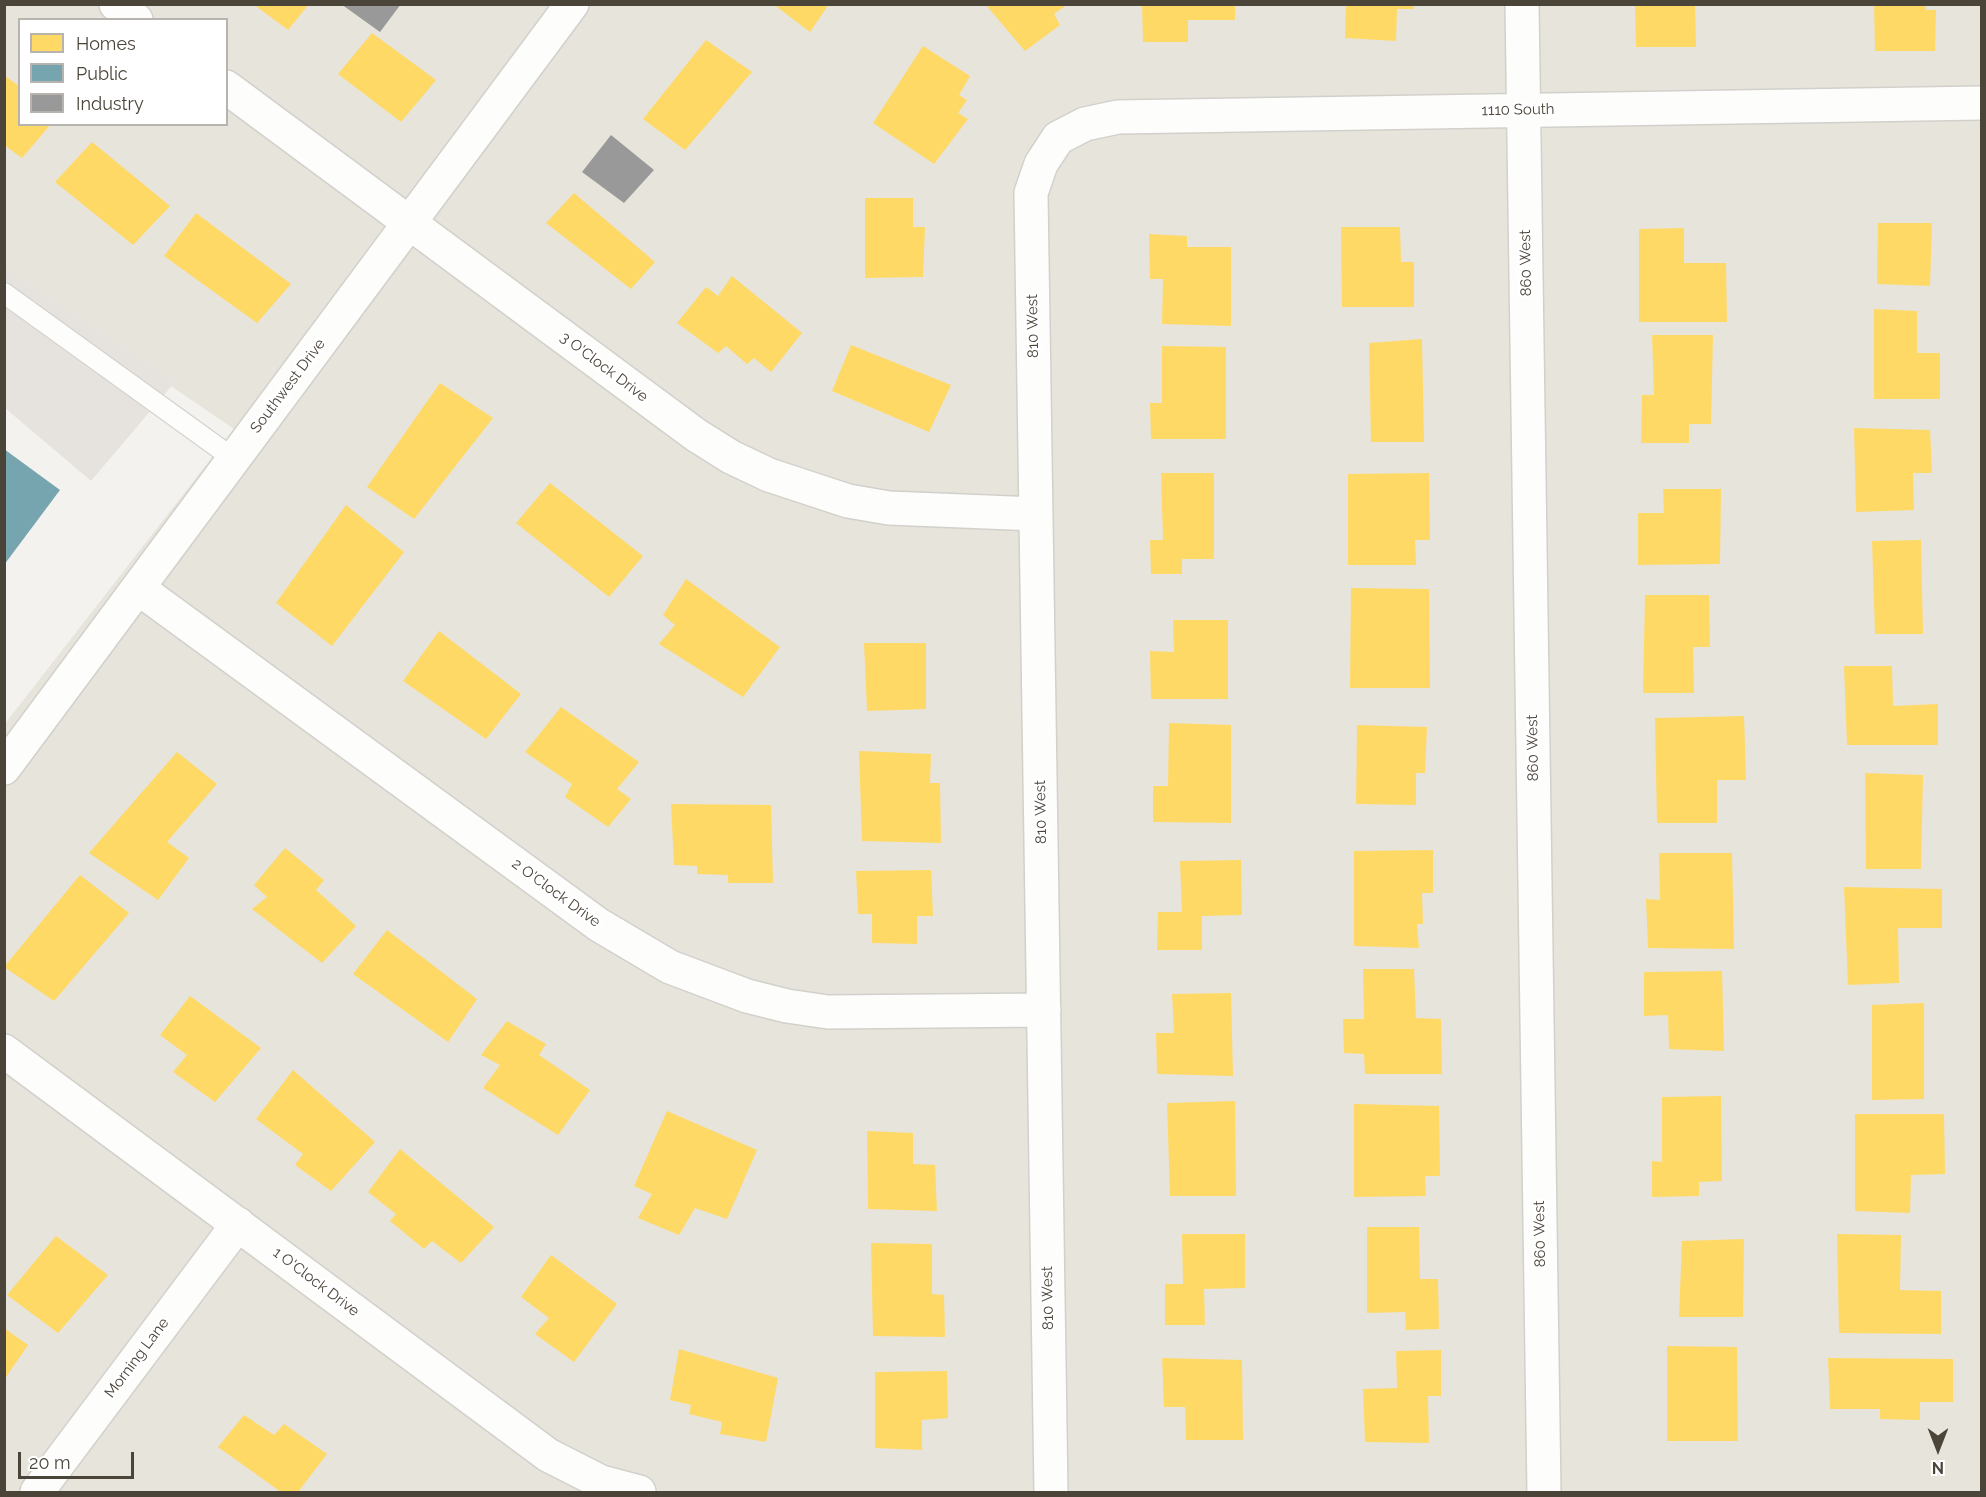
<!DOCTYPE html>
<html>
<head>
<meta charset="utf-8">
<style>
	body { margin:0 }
	#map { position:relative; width:1986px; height:1497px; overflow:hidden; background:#f4f2ee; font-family:Raleway,sans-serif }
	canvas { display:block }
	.frame { position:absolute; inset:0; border:6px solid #4b4439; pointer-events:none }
	.legend { position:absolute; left:18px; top:18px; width:210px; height:108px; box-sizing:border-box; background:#fff; border:2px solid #b7b4b0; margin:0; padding:8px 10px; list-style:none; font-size:18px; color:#4b4439 }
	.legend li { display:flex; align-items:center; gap:12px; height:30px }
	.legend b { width:30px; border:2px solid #b7b4b0 }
	.north { position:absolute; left:1908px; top:1419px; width:60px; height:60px; -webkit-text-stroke:4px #fff; paint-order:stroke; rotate:180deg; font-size:16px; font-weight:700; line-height:24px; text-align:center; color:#4b4439 }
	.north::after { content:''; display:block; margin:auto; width:21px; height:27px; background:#4b4439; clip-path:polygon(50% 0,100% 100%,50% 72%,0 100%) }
	.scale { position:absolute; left:18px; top:1452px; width:116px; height:27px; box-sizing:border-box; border:3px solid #4b4439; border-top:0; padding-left:8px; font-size:18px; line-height:21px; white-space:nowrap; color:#4b4439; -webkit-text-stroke:4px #fff; paint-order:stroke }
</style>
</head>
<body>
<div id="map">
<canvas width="1986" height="1497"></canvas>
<div class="frame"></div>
<ul class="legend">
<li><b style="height:16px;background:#ffd966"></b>Homes</li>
<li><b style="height:16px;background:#76a5af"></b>Public</li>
<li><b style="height:16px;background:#999"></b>Industry</li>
</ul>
<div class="north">N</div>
<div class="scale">20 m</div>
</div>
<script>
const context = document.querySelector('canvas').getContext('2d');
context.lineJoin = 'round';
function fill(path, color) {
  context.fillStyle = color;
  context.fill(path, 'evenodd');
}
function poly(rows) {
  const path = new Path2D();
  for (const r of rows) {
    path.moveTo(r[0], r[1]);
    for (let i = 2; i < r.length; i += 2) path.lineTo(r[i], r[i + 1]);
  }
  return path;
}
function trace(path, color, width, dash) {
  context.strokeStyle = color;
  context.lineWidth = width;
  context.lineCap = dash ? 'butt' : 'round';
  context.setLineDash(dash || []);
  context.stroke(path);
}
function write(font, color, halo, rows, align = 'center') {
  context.font = font + ' Raleway,sans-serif';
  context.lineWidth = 6;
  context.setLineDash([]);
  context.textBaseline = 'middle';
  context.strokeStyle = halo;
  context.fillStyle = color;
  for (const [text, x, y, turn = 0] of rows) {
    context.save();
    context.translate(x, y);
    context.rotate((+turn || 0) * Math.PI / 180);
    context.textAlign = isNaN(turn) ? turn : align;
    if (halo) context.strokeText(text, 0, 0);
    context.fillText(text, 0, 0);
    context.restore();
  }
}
const residential = poly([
	[5,5,1981,5,1981,1492,5,1492,4,725,234,429,5,273],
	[20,20,226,20,226,124,20,124]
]);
const parking = poly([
	[4,268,175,382,91,481,5,408]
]);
const homes = poly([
	[253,4,309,4,288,30],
	[773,4,829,4,810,32],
	[985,4,1068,4,1054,14,1060,25,1025,51],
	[1142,4,1235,4,1235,20,1188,20,1188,42,1143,42],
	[1346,4,1414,4,1414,9,1397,9,1396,41,1345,38],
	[1635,4,1695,4,1696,47,1636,47],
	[1874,4,1926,4,1926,10,1936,10,1935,51,1875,51],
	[372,33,436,80,401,122,338,74],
	[706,40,752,72,685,150,643,119],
	[923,46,970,76,959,95,967,100,958,113,968,119,934,164,873,123],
	[4,75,20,87,20,124,51,124,22,158,4,145],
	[92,142,170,206,133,245,55,182],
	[574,193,655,262,631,289,546,223],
	[865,198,913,198,913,227,925,227,923,277,865,278],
	[196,213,291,284,257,323,164,256],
	[1878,223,1932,223,1930,286,1877,284],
	[1341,227,1400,227,1401,262,1414,262,1414,307,1342,307],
	[1684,228,1684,263,1726,263,1727,322,1639,322,1639,229],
	[1149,234,1187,236,1187,247,1231,247,1231,326,1162,324,1163,279,1150,279],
	[732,276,802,333,771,372,754,358,747,364,726,346,718,353,677,323,706,287,718,296],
	[1874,309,1917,311,1917,353,1940,353,1940,399,1874,399],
	[1652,335,1713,335,1711,424,1689,424,1689,443,1641,443,1642,395,1654,395],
	[1422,339,1424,442,1371,442,1369,343],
	[851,345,951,385,929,432,832,391],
	[1162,346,1226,347,1226,439,1151,439,1150,403,1162,403],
	[440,383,493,418,414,519,367,487],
	[1854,428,1930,430,1932,473,1913,473,1914,510,1856,512],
	[1161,473,1214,473,1214,559,1182,559,1182,574,1151,574,1150,540,1163,540],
	[1429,473,1430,540,1415,540,1416,565,1348,565,1348,474],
	[550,483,643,556,609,597,516,523],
	[1663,489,1721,489,1720,564,1638,565,1638,513,1664,513],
	[346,505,404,552,332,646,276,603],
	[1921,540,1923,634,1875,634,1872,541],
	[686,579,780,647,743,697,659,644,675,625,663,615],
	[1351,588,1429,589,1430,688,1350,688],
	[1645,595,1709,595,1710,647,1693,647,1694,693,1643,693],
	[1173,620,1228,620,1228,699,1151,699,1150,651,1174,652],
	[439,631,521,694,486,739,403,681],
	[864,643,926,643,926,709,867,711],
	[1844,666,1892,666,1893,706,1938,704,1938,745,1847,745],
	[561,707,639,762,617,789,631,799,608,827,565,797,572,784,525,752],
	[1744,716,1746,780,1717,780,1717,823,1657,823,1655,718],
	[1169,723,1231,725,1231,823,1153,822,1153,786,1168,786],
	[1357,725,1427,727,1425,773,1416,773,1416,805,1356,804],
	[859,751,931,754,930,783,940,783,941,843,862,841],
	[177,752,217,784,167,842,189,858,158,900,89,853],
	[1865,773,1923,775,1921,869,1866,869],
	[671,804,771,805,773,883,728,883,728,875,697,874,697,866,674,865],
	[285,848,324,880,316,890,356,926,322,963,252,909,267,897,254,885],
	[1433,850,1433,893,1422,893,1423,924,1417,924,1419,948,1354,946,1354,851],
	[1659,853,1732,853,1734,949,1648,948,1646,899,1660,900],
	[1241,860,1242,915,1202,916,1202,950,1157,950,1158,912,1182,912,1180,861],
	[931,870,933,916,917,916,917,944,872,943,872,914,858,914,856,871],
	[80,875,129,913,54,1001,4,967],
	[1844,887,1942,889,1942,928,1898,928,1899,983,1848,985],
	[387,930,477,999,448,1042,353,974],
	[1363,969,1414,969,1416,1018,1441,1019,1442,1074,1365,1074,1364,1054,1344,1053,1343,1019,1364,1019],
	[1722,971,1724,1051,1669,1049,1668,1015,1644,1016,1644,972],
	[1231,993,1233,1076,1157,1074,1156,1033,1174,1033,1172,994],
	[190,996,261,1048,215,1102,173,1072,187,1055,160,1035],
	[1924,1003,1924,1099,1872,1100,1872,1005],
	[507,1021,546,1044,539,1055,590,1090,558,1135,483,1088,500,1065,481,1055],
	[293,1070,375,1142,331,1191,295,1165,303,1154,256,1119],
	[1721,1096,1722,1181,1699,1182,1699,1196,1652,1197,1652,1161,1662,1162,1662,1097],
	[1235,1101,1236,1196,1170,1196,1167,1103],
	[1354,1104,1439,1106,1440,1176,1425,1176,1426,1196,1354,1197],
	[667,1111,757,1150,727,1219,695,1208,679,1235,638,1218,652,1194,634,1186],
	[1855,1114,1944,1114,1945,1174,1911,1175,1910,1213,1855,1211],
	[867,1131,913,1133,913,1164,935,1165,937,1211,868,1209],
	[400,1149,494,1227,461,1263,432,1241,424,1249,390,1221,396,1214,368,1192],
	[1367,1227,1419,1227,1420,1279,1438,1279,1439,1329,1406,1330,1405,1312,1367,1313],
	[1182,1234,1245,1234,1245,1288,1204,1289,1205,1325,1165,1325,1165,1284,1183,1284],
	[1837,1234,1901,1235,1900,1290,1941,1291,1941,1334,1839,1333],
	[56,1236,108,1275,58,1333,7,1295],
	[1744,1239,1743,1317,1679,1317,1682,1241],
	[871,1243,932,1244,932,1294,944,1295,945,1337,873,1336],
	[551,1255,617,1304,574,1362,535,1334,549,1318,521,1297],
	[4,1328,28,1345,4,1380],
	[1667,1346,1737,1347,1738,1441,1667,1441],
	[679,1349,778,1378,766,1442,720,1434,722,1422,689,1414,691,1405,670,1400],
	[1441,1350,1441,1396,1428,1396,1429,1443,1365,1442,1363,1389,1397,1388,1396,1351],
	[1162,1358,1242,1360,1243,1440,1186,1440,1185,1407,1164,1407],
	[1828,1358,1953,1359,1953,1402,1920,1402,1920,1420,1880,1419,1880,1409,1830,1409],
	[947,1371,948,1418,922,1420,922,1450,875,1448,875,1372],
	[244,1415,274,1435,284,1424,327,1454,298,1492,281,1492,218,1447]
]);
const public = poly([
	[4,449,60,490,4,565]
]);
const industry = poly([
	[341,4,401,4,380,32],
	[611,135,654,170,624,203,582,172]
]);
const lane = poly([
	[4,293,234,459]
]);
const street = poly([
	[116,4,136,20],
	[1522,4,1544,1492],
	[226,87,696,435,731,457,769,475,848,501,889,508,1036,514],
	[138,588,599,925,670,967,747,996,787,1006,828,1012,1044,1010],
	[4,768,572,4],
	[4,1051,548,1455,601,1482,639,1492],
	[37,1492,238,1224],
	[1051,1492,1031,193,1041,164,1058,138,1085,124,1118,117,1982,103]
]);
const streetNames = [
	["1110 South",1518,110,-1],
	["860 West",1526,263,-91],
	["810 West",1033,326,-91],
	["3 O'Clock Drive",604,367,37],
	["Southwest Drive",288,386,-53],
	["860 West",1533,748,-91],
	["810 West",1041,812,-91],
	["2 O'Clock Drive",556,893,36],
	["860 West",1540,1234,-91],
	["1 O'Clock Drive",316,1282,37],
	["810 West",1048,1298,-91],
	["Morning Lane",137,1358,-53]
];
fill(residential, '#e7e4dc');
fill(parking, '#e6e3df');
fill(homes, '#ffd966');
fill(public, '#76a5af');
fill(industry, '#999');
trace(lane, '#d2d0cb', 22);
trace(street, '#d2d0cb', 36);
trace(lane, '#fdfdfc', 20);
trace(street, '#fdfdfc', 33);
write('15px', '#4b4439', '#fff', streetNames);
</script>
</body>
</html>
